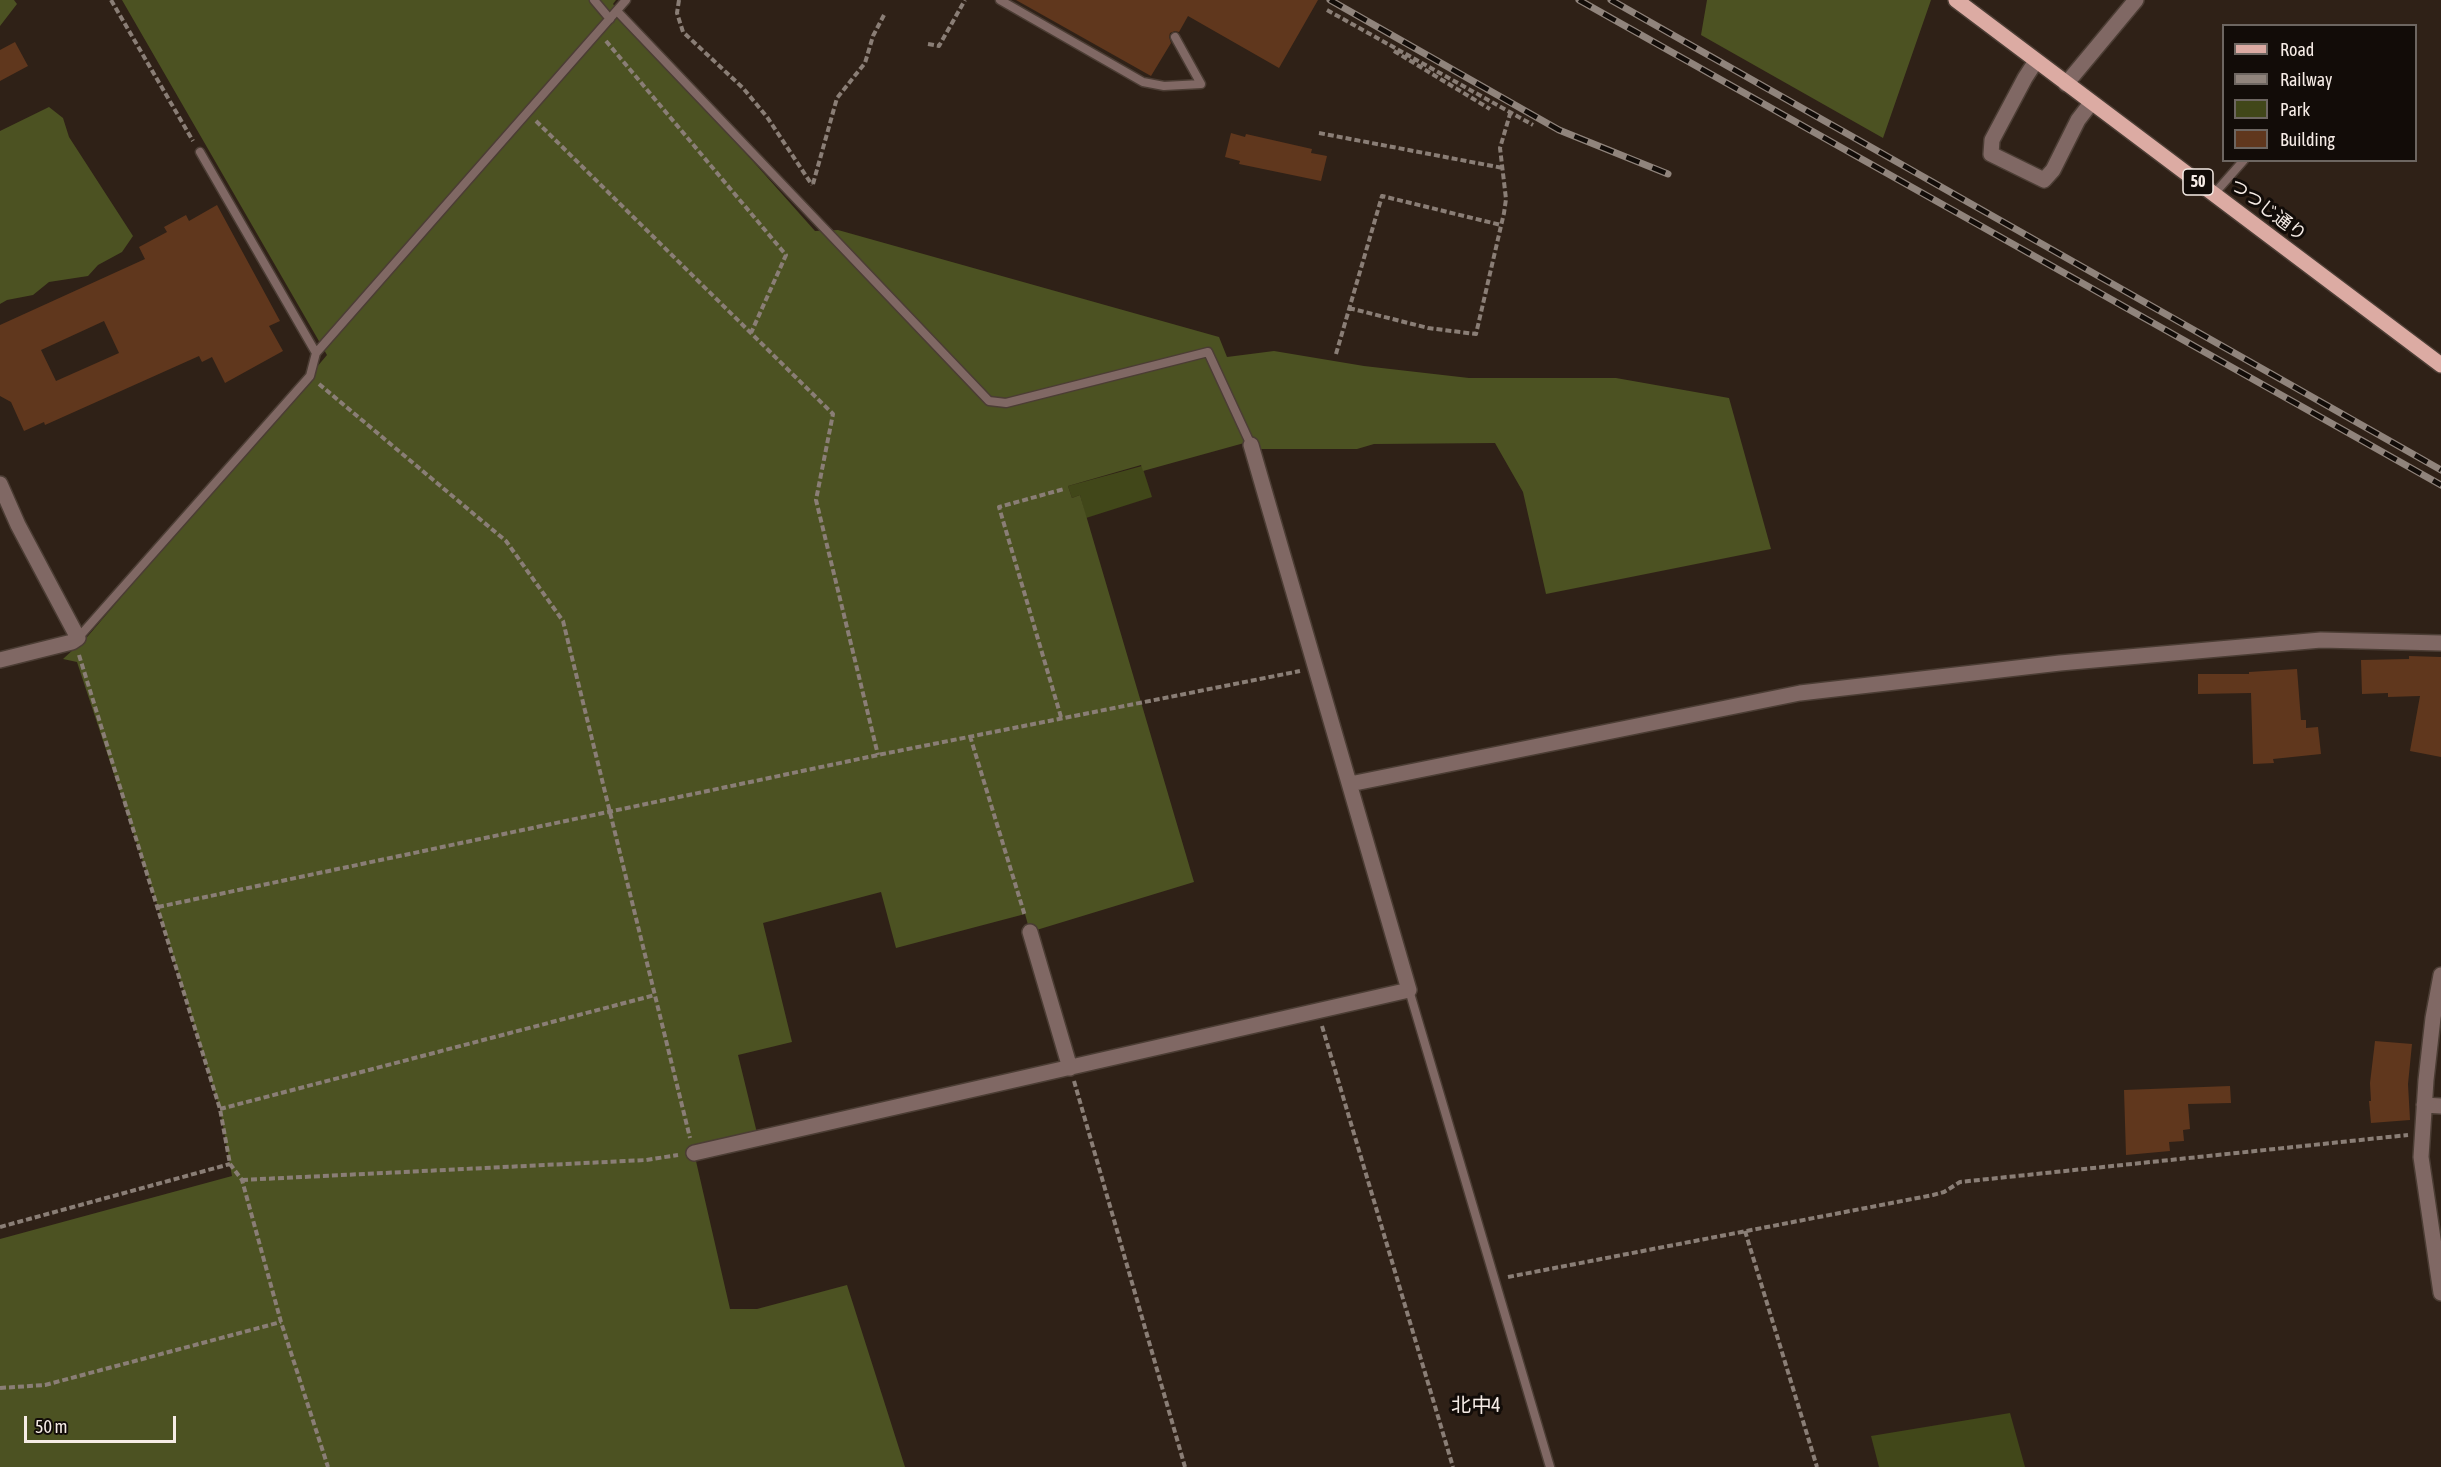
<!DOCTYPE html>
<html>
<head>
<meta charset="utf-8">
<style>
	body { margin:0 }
	#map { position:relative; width:2441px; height:1467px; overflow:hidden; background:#2f2117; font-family:"Asap Condensed",sans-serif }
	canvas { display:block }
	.legend { position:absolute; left:2222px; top:24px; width:195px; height:138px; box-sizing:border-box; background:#120c08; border:2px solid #6d6661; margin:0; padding:8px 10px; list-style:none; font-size:18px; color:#f6ece6 }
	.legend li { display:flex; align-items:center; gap:12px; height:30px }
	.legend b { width:30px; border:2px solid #6d6661 }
	.scale { position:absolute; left:24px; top:1416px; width:152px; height:27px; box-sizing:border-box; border:3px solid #f6ece6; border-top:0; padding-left:8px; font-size:18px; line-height:21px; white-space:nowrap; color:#f6ece6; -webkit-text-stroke:4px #120c08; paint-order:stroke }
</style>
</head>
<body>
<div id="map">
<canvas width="2441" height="1467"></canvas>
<ul class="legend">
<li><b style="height:8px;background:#dcaba3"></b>Road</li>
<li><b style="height:8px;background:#90847c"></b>Railway</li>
<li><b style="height:16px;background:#414719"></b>Park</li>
<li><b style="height:16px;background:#60371d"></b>Building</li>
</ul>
<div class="scale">50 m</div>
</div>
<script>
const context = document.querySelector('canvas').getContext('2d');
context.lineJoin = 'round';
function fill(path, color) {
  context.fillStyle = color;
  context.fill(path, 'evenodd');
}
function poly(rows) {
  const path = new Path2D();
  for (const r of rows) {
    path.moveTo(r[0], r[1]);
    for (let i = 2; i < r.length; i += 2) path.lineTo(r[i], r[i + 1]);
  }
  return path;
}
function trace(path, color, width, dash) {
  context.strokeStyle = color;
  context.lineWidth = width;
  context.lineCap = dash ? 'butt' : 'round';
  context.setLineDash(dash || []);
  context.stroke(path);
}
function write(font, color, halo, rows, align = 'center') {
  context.font = font + ' "Asap Condensed","Noto Sans JP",sans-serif';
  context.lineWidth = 6;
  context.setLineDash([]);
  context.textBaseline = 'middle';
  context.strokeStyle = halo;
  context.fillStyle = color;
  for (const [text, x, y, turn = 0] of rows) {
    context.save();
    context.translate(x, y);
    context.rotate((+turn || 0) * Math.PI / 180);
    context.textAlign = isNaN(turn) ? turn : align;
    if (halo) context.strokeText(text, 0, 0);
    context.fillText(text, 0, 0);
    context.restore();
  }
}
const green = poly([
	[1142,466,1152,497,1086,518,1080,495,1072,498,1068,486],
	[2010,1413,2025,1467,1879,1467,1871,1436]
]);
const forest = poly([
	[0,0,14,0,17,4,0,26],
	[122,0,616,0,613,4,815,231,838,230,1219,337,1227,357,1274,351,1364,366,1469,378,1616,378,1729,398,1771,549,1546,594,1523,492,1495,443,1374,444,1357,449,1257,449,1255,440,1143,471,1141,465,1068,486,1072,498,1080,495,1194,882,1030,932,1025,914,896,948,881,892,763,923,792,1042,738,1055,757,1133,693,1148,730,1309,757,1309,847,1285,905,1467,0,1467,0,1239,232,1176,220,1109,158,907,77,662,63,659,88,636,327,355],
	[1707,0,1931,0,1883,138,1701,35],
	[49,107,63,118,69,137,133,236,122,252,98,265,88,276,49,282,33,295,7,300,0,304,0,131]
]);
const building = poly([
	[1016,0,1318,0,1279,68,1188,16,1179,32,1175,31,1170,33,1169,37,1171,43,1151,76],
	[15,42,28,66,0,81,0,50],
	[1231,133,1245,137,1246,134,1312,149,1311,153,1327,156,1321,181,1239,164,1240,161,1225,157],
	[217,205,280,321,269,326,283,351,225,383,212,357,202,362,199,356,45,425,44,422,24,431,11,402,0,396,0,325,145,259,139,247,167,232,164,227,186,215,189,221],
	[104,321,119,353,56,381,41,350],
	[2409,656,2441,657,2441,757,2410,751,2420,696,2388,697,2388,693,2362,694,2361,660,2409,659],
	[2297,669,2301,720,2306,720,2306,728,2318,727,2321,754,2273,759,2274,763,2253,764,2251,693,2198,694,2198,674,2249,674,2249,672],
	[2375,1041,2412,1044,2408,1084,2410,1120,2371,1123,2369,1101,2371,1101,2370,1083],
	[2230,1086,2231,1103,2188,1104,2190,1129,2183,1130,2184,1141,2169,1142,2170,1151,2126,1155,2124,1090]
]);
const path = poly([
	[111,0,193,141],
	[679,0,677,13,683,32,743,88,767,117,812,185],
	[1327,10,1533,125],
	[606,41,786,255,751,333],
	[928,44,939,46,965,0],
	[1394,51,1490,109],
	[536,121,833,414,816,500,878,755],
	[1319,133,1503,168],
	[813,184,837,98,865,63,873,36,884,15],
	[1349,308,1428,328,1476,334,1504,213,1506,199,1500,148,1510,114],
	[1336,354,1382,196,1501,225],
	[319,384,506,541,563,621,690,1138],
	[79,655,220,1109,230,1164,242,1180,281,1322,328,1467],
	[1061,717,999,507,1064,489],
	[970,736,1025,916],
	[158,907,878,755,1300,671],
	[1322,1026,1453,1467],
	[1074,1081,1185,1467],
	[220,1109,655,995],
	[242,1180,646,1160,678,1155],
	[0,1227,230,1164],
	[1745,1231,1817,1467],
	[1508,1277,1933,1195,1944,1192,1960,1182,2408,1135],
	[0,1388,45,1385,281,1322]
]);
const service = poly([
	[594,0,610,19],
	[1000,0,1143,82,1164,86,1201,84,1175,37],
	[617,11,989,401,1006,403,1208,352,1251,445],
	[200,152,316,353],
	[2214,194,2244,160],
	[78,638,310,376,316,353,626,0],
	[1409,990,1550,1467]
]);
const minor = poly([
	[2036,61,2025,78,1992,140,1991,154,2044,180,2053,170,2078,120,2091,103],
	[2066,84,2136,0],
	[0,484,18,525,78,638,72,642,0,660],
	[1350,784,1800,693,2060,663,2321,640,2441,643],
	[1030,932,1070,1068],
	[2441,975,2433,1018,2426,1080,2421,1157,2441,1293],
	[2424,1105,2441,1106],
	[694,1153,1409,990,1251,445]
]);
const primary = poly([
	[1956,0,2441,365]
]);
const rail = poly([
	[1330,0,1559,130,1668,174],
	[1579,0,2441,485],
	[1611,0,2441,470]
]);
const shields = [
	[2198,182,30]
];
const shieldNames = [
	["50",2198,182]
];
const streetNames = [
	["つつじ通り",2268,210,37]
];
const neighbourhoodNames = [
	["北中4",1476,1406]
];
fill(green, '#414719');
fill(forest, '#4c5222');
fill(building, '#60371d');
trace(service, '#4b3d34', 11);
trace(minor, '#4b3d34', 18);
trace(primary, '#4b3d34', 18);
trace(path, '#8a7e76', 4, [6, 3]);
trace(service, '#806864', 8);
trace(minor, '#806864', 15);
trace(primary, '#dcaba3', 15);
trace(rail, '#90847c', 7);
trace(rail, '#120c08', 4.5, [14]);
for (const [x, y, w] of shields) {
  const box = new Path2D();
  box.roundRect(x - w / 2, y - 13, w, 26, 4.5);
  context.fillStyle = '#120c08';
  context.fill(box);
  trace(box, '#f6ece6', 1.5);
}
write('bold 16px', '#f6ece6', null, shieldNames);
write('18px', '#f6ece6', '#120c08', streetNames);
write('20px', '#f6ece6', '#120c08', neighbourhoodNames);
</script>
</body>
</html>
